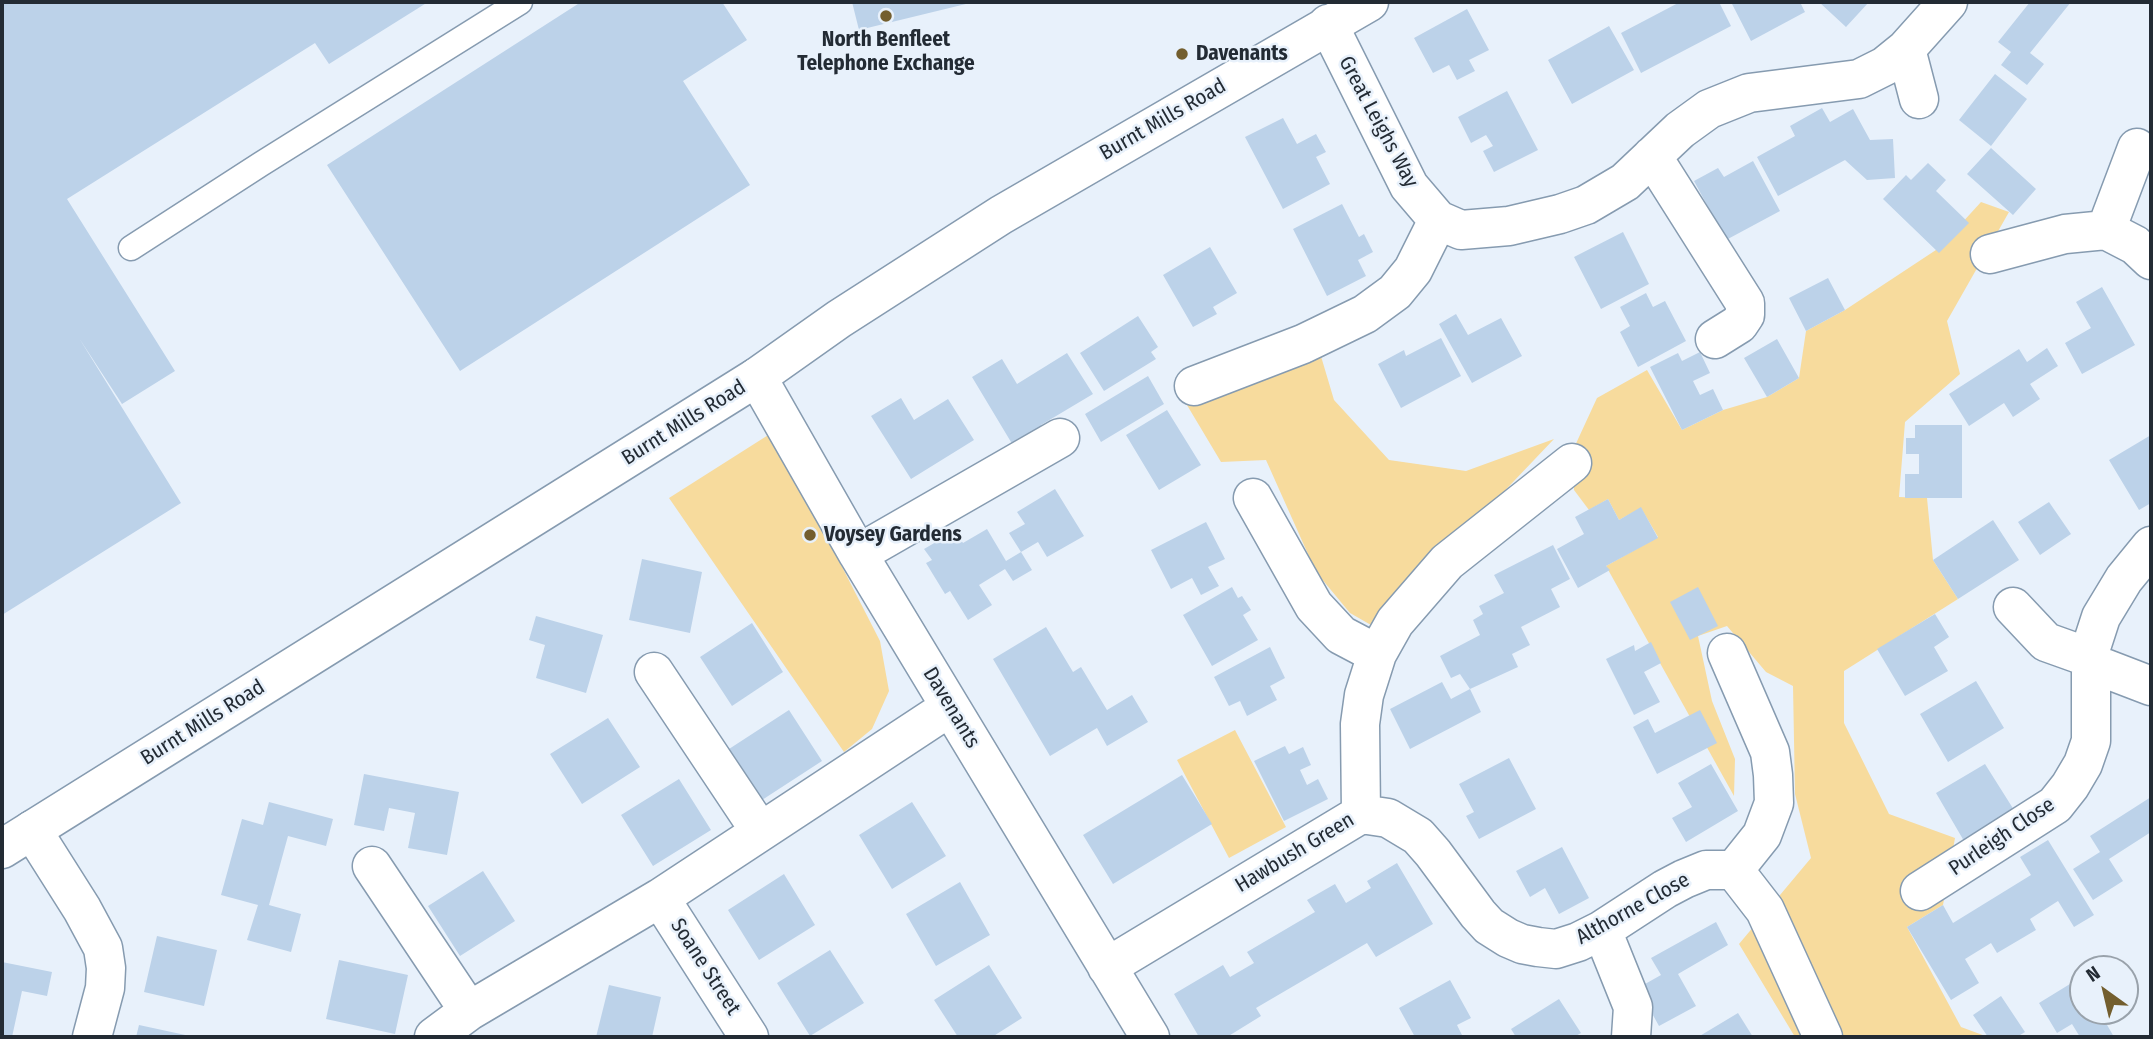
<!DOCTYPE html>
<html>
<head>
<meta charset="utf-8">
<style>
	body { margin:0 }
	#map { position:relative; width:2153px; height:1039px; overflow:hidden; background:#e8f1fb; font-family:"Fira Sans Condensed",sans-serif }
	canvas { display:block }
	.frame { position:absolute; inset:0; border:4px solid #232b34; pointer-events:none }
	.north { position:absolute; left:2069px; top:955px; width:70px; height:70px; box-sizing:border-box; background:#e8f1fb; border:2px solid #99a2ab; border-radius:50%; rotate:326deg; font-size:19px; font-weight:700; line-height:28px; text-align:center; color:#232b34 }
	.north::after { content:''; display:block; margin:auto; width:24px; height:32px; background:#735e2e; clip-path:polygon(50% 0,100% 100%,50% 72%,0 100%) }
</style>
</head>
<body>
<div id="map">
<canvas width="2153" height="1039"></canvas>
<div class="frame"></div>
<div class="north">N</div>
</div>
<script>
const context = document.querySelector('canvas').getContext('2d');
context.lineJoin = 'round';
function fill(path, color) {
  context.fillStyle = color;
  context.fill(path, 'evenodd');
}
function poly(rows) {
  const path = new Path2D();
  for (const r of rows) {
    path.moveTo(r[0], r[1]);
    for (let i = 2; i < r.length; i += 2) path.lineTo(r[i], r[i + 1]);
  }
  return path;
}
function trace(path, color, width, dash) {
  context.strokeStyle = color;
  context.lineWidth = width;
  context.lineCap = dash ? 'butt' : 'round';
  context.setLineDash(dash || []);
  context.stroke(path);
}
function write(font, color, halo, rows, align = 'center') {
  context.font = font + ' "Fira Sans Condensed",sans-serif';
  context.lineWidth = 5;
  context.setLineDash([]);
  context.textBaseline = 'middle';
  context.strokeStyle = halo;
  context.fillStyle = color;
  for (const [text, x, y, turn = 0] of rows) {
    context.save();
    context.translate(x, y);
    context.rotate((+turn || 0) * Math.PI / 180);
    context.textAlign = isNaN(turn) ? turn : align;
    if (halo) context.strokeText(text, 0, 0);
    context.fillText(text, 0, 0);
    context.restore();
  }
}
const green = poly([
	[1981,202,2009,212,1947,321,1960,374,1905,422,1899,497,1927,498,1933,560,1958,599,1844,671,1844,723,1889,814,1955,838,1943,905,1907,927,1961,1027,1988,1037,1795,1037,1739,944,1811,858,1795,794,1793,686,1766,672,1727,626,1698,636,1712,701,1735,759,1734,796,1606,566,1658,537,1641,508,1619,520,1608,499,1589,510,1574,490,1573,450,1597,398,1647,370,1682,430,1723,410,1767,397,1799,378,1806,331,1845,310,1939,248],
	[1312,326,1334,400,1389,460,1466,471,1554,439,1394,607,1378,629,1350,613,1316,572,1266,460,1221,462,1175,385],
	[773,432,880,641,889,691,872,729,844,752,669,498],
	[1235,730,1286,827,1229,858,1177,760]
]);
const building = poly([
	[2,2,428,2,329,64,315,43,67,199,175,371,122,404,79,338,181,503,2,615],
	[581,2,722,2,747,40,683,81,750,185,460,371,327,165],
	[852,2,970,2,970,3,859,30],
	[1680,2,1719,2,1731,26,1641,73,1621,33],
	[1731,2,1800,2,1805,12,1751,41],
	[1819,2,1869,2,1846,27],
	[2030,2,2071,2,2030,53,2044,64,2027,85,2001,65,2011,52,1998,42],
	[1467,9,1489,50,1469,60,1475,71,1457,80,1449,65,1433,73,1414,38],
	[1609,26,1634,70,1572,104,1548,60],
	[1995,74,2027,99,1991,146,1959,120],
	[1507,91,1538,150,1494,172,1483,151,1493,146,1486,135,1471,143,1458,117],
	[1822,108,1830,122,1853,109,1870,140,1893,139,1895,178,1867,180,1845,160,1778,196,1757,157,1795,136,1790,126],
	[1283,118,1297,144,1316,134,1326,152,1316,157,1330,184,1283,209,1245,137],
	[1991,148,2036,189,2013,215,1967,174],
	[1753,161,1780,211,1726,240,1694,181,1718,168,1724,177],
	[1928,163,1946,180,1936,191,1969,223,1939,253,1883,199,1906,175,1911,180],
	[1342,204,1359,237,1364,234,1373,252,1358,260,1366,276,1327,296,1293,229],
	[1623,232,1649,284,1601,309,1574,257],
	[1210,247,1237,293,1213,307,1217,314,1193,327,1163,275],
	[1828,278,1845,310,1806,331,1789,298],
	[2102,287,2135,345,2082,374,2065,343,2091,328,2076,302],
	[1646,293,1653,307,1665,301,1686,341,1638,367,1620,332,1630,326,1620,307],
	[1456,314,1468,335,1501,318,1522,356,1472,383,1439,324],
	[1138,316,1158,347,1151,352,1156,359,1104,391,1080,353],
	[1441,338,1461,376,1401,408,1378,364,1404,350,1406,356],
	[1777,339,1799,378,1767,397,1744,358],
	[2047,348,2058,366,2030,384,2040,399,2013,417,2004,403,1969,426,1949,394,2019,349,2027,362],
	[1700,352,1710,373,1693,381,1700,395,1713,389,1723,410,1682,430,1650,367,1678,353,1682,361],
	[1067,353,1093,394,1041,425,1047,434,1017,452,972,377,1002,359,1017,384],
	[1148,376,1164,404,1101,442,1085,414],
	[901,398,914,420,948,399,974,440,911,479,871,416],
	[1167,410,1201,465,1159,490,1126,435],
	[1915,425,1962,425,1962,498,1905,498,1905,474,1919,474,1919,454,1906,454,1906,438,1915,438],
	[2151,435,2151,503,2139,510,2109,460],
	[1055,489,1084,536,1047,557,1038,542,1021,552,1009,533,1025,524,1017,512],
	[1608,499,1619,520,1641,507,1658,538,1606,566,1610,570,1578,588,1557,549,1584,534,1575,517],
	[2049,502,2071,534,2040,555,2018,522],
	[1993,520,2019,560,1958,599,1933,560],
	[1206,522,1225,559,1208,567,1219,586,1201,595,1192,578,1171,589,1151,550],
	[987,529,1006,561,1021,552,1032,570,1013,581,1005,569,979,585,992,605,968,620,950,591,945,594,926,563,932,560,924,549,955,531,963,543],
	[1553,545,1570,579,1551,589,1560,607,1521,627,1530,645,1512,654,1518,667,1470,689,1460,674,1451,678,1440,656,1480,635,1473,620,1483,614,1479,606,1504,593,1494,575],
	[642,559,702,572,690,633,629,620],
	[1232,587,1238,598,1242,596,1251,610,1243,615,1258,640,1212,666,1183,615],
	[1698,587,1718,626,1690,640,1670,602],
	[1935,614,1949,637,1934,647,1948,671,1905,696,1877,649],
	[536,616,603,635,586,693,536,678,545,645,529,640],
	[752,623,783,672,732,706,700,657],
	[1046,627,1073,672,1081,667,1107,710,1132,695,1148,722,1107,746,1097,728,1050,756,993,659],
	[1651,642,1661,663,1644,672,1660,702,1634,715,1606,659,1634,645,1635,651],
	[1270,647,1285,678,1270,686,1277,700,1247,716,1240,701,1229,706,1214,677],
	[1976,681,2004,728,1948,762,1920,714],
	[1442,682,1451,699,1470,689,1481,712,1410,749,1390,709],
	[789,710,822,761,762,800,729,749],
	[1700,710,1717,743,1657,774,1633,727,1648,719,1655,733],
	[608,718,640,767,582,804,550,754],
	[1285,746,1289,754,1303,747,1311,765,1300,770,1307,785,1318,779,1328,799,1284,821,1254,761],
	[1509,758,1536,809,1479,839,1466,816,1474,812,1459,784],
	[1711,764,1738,811,1686,842,1672,818,1692,807,1678,783],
	[1985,764,2014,810,1964,841,1936,793],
	[364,774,459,792,447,855,408,848,415,813,389,808,384,831,354,825],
	[1182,775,1212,824,1113,884,1083,835],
	[679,779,711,830,653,866,621,815],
	[2151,797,2151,832,2109,859,2123,881,2093,900,2073,869,2100,852,2090,836],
	[269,802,333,819,326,846,288,836,269,905,301,914,291,952,247,940,258,905,221,895,242,819,263,825],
	[912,802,946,856,892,889,859,835],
	[2048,840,2094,915,2074,927,2058,901,2030,919,2036,930,1997,953,1991,943,1965,959,1979,983,1951,1000,1907,927,1943,905,1953,923,2031,875,2020,857],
	[1562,847,1589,898,1559,914,1545,888,1530,897,1516,871],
	[1397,863,1433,924,1376,957,1367,943,1256,1008,1261,1016,1227,1037,1199,1037,1174,994,1223,965,1230,977,1254,963,1247,952,1315,912,1307,900,1335,884,1346,903,1371,888,1367,881],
	[483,871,515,921,460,956,428,906],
	[784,874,815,925,759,960,728,910],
	[960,882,990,935,936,966,906,914],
	[1716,922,1728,945,1678,974,1696,1006,1659,1026,1638,988,1661,975,1651,958],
	[157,936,217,950,204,1006,144,992],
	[830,950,864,1003,810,1036,777,983],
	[339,960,408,975,395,1034,326,1019],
	[2,962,52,972,47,996,22,991,12,1037,2,1037],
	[989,965,1022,1018,992,1037,958,1037,934,1000],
	[2083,976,2083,1011,2099,1011,2114,1037,2080,1037,2072,1024,2057,1033,2039,1003],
	[1450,980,1471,1018,1457,1025,1463,1037,1438,1037,1437,1036,1415,1037,1399,1008],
	[609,985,661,997,652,1037,596,1037],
	[2001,996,2025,1032,2017,1037,1988,1037,1973,1015],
	[1559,999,1581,1033,1574,1037,1516,1037,1511,1029],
	[1738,1013,1753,1037,1698,1037],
	[139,1025,190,1036,190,1037,136,1037]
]);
const service = poly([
	[131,248,261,164,520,2]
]);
const minor = poly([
	[1328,24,1409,186,1438,220,1461,230,1509,226,1560,214,1586,205,1625,182,1680,130,1709,109,1749,93,1859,79,1885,66,1906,49,1948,2],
	[1906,49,1919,99],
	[1652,156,1745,303,1745,315,1739,324,1715,339],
	[2106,230,2137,148],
	[2106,230,2135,245,2151,260],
	[1990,254,2065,234,2106,230],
	[757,377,858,554,1150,1037],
	[1194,386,1303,344,1365,314,1395,292,1413,270,1438,220],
	[1253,498,1314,606,1341,635,1377,654],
	[858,554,1060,438],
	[2013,607,2046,642,2088,657],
	[1727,653,1770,752,1773,775,1774,803,1762,835,1734,870],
	[2091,663,2151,686],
	[654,672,760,831],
	[1361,814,1388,818,1418,836,1433,853,1478,914,1489,926,1508,938,1522,944,1538,947,1556,949,1578,942,1602,930,1665,889,1684,879,1706,870,1734,870,1765,910,1823,1037],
	[32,830,82,909,103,948,106,968,105,988,92,1037],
	[372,866,469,1011],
	[1920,891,2055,805,2070,786,2083,764,2091,741,2091,663,2088,657,2101,617,2124,579,2151,546],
	[660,898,749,1037],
	[1602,930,1633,1007,1631,1037],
	[1107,967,1361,814,1360,724,1364,695,1377,654,1395,622,1447,562,1572,463],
	[434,1037,469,1011,660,898,950,707]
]);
const tertiary = poly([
	[2,849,757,377,839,319,1001,215,1369,2]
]);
const markers = [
	[886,16,7,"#735e2e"],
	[1182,54,7,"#735e2e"],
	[810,535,7,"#735e2e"]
];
const poiNames = [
	["North Benfleet",886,40,"center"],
	["Telephone Exchange",886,64,"center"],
	["Davenants",1196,54],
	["Voysey Gardens",824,535]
];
const streetNames = [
	["Burnt Mills Road",1163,120,-30],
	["Great Leighs Way",1378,122,62],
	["Burnt Mills Road",684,423,-32],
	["Davenants",951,708,59],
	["Burnt Mills Road",203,723,-32],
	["Purleigh Close",2002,837,-34],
	["Hawbush Green",1295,853,-31],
	["Althorne Close",1633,909,-29],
	["Soane Street",705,967,57]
];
fill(green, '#f7db9d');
fill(building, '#bcd2e9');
trace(service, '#869bb0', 27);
trace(minor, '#869bb0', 41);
trace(tertiary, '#869bb0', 41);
trace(service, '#fff', 24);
trace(minor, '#fff', 38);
trace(tertiary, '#fff', 38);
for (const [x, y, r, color] of markers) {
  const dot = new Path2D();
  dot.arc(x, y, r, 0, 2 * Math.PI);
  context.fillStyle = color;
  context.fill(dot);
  trace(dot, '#e8f1fb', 2.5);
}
write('bold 21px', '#232b34', '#e8f1fb', poiNames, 'left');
write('21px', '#232b34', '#e8f1fb', streetNames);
</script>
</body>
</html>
